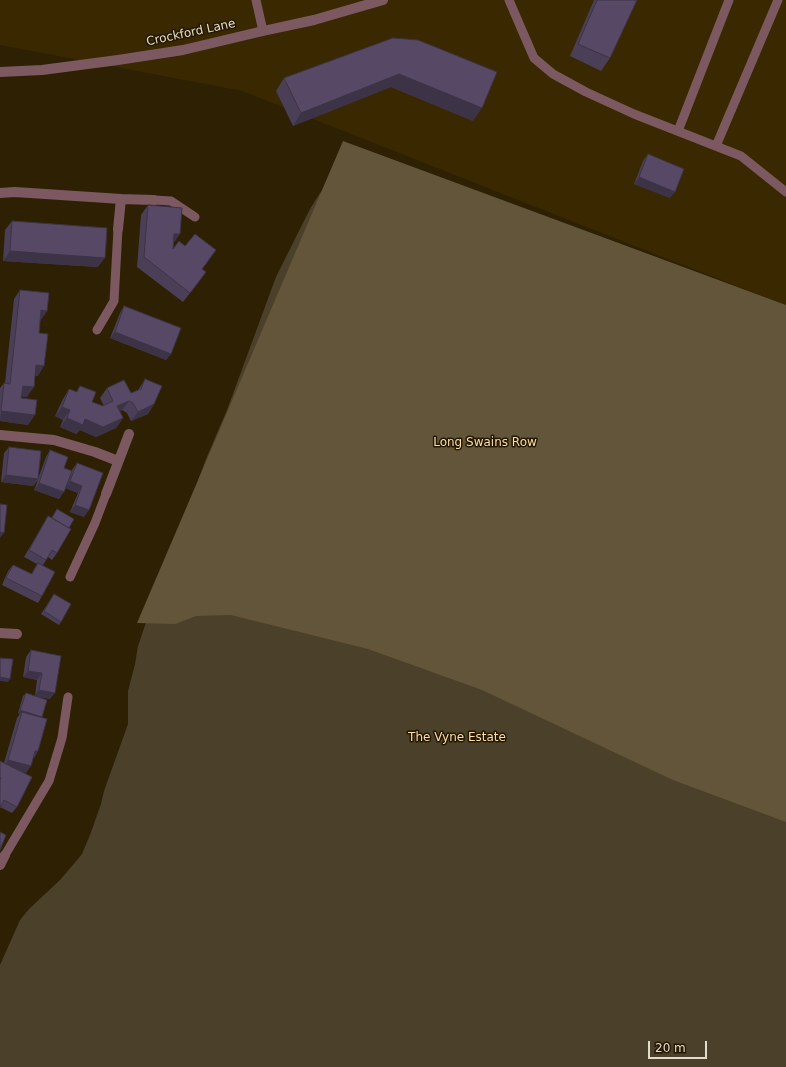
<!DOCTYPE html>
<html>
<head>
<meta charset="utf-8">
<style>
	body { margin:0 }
	#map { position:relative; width:786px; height:1067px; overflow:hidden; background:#2e2002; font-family:"DejaVu Sans",sans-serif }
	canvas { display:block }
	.scale { position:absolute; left:648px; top:1041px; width:59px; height:18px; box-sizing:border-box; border:2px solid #e3dbca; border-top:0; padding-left:5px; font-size:12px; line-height:14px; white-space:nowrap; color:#e3dbca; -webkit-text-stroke:3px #241700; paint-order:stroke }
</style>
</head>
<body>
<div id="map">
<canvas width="786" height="1067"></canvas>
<div class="scale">20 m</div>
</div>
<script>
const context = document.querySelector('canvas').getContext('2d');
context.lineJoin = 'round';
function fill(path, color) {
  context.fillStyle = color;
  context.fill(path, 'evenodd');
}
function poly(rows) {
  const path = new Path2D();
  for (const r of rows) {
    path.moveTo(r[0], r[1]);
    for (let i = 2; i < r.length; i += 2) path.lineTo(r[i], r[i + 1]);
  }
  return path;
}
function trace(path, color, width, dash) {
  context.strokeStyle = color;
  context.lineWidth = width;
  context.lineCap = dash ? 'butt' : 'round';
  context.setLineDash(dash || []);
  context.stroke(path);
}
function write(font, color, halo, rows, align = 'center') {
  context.font = font + ' "DejaVu Sans",sans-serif';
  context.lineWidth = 3;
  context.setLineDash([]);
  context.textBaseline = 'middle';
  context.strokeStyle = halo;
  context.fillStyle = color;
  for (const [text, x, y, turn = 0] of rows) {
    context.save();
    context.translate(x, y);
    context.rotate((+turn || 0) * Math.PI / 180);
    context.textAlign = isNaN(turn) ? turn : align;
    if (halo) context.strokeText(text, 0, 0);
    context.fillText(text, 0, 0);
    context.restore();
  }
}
const built = poly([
	[0,0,786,0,786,305,670,260,242,91,0,45]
]);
const green = poly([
	[338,170,786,311,786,1067,0,1067,0,965,20,920,29,909,60,880,72,866,82,854,90,835,101,804,104,791,128,724,128,691,135,664,138,646,157,590,191,499,206,459,227,410,276,277,310,209,320,193]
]);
const forest = poly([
	[343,141,786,305,786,822,673,780,482,690,368,649,231,615,196,616,175,624,137,623]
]);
const service = poly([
	[256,0,263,31],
	[509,0,521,28,534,58,553,74,586,92,634,114,741,156,786,192],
	[678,131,729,0],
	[716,146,778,0],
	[154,200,171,201,195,217],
	[97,330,114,301,118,229],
	[70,577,95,523,106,494],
	[5,855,49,781,62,738,68,697]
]);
const minor = poly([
	[0,193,15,192,121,199,154,200],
	[118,229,121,199],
	[0,435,54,440,95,452,118,461],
	[106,494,129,434],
	[0,633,17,634],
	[0,865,5,855]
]);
const tertiary = poly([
	[0,72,42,70,118,60,183,50,263,31,314,20,383,0]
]);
const wall = poly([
	[594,0,638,0,636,1,610,58,601,71,570,56],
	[393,38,473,121,391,87,293,126,276,91,284,78],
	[648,154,670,198,634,184,643,161],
	[148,205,173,244,173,249,185,246,209,260,202,269,199,282,183,302,137,267,141,215],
	[12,221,98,267,3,261,5,230],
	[20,290,47,311,40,321,39,333,38,376,35,375,27,397,22,396,21,398,28,425,0,421,0,388,4,383,5,383,14,299],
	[124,306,171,354,166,360,110,338,120,313],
	[145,379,154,404,148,414,131,421,127,413,122,410,120,411,123,418,116,428,96,437,80,430,76,434,60,427,63,420,55,416,63,399,69,389,76,392,80,386,92,402,103,406,104,406,100,398,107,388,131,393,138,390],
	[9,447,38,479,46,457,50,450,64,468,68,481,72,470,77,463,103,473,84,517,70,512,78,493,65,488,59,499,34,490,38,480,33,486,1,482,4,453],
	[57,509,69,528,57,553,52,560,48,557,43,565,42,596,38,603,2,585,8,571,13,565,31,574,37,564,24,557,44,523,48,516,51,518],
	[54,594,61,622,59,625,41,614],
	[31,650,61,656,50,699,40,697,42,718,38,751,34,758,33,758,26,773,19,771,17,807,12,813,0,807,0,808,0,761,4,763,17,718,20,714,18,713,23,696,26,693,35,696,37,680,23,677,26,657]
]);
const shadedWall = poly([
	[399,74,482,108,473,121,391,87,293,126,301,113],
	[639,177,675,192,670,198,634,184],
	[174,234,180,234,173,244],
	[10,251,105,258,98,267,3,261],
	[206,272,199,282,183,302,190,293],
	[41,310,47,311,40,321],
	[115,332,171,354,166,360,110,338],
	[36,365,44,366,38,376,30,375],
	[23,386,34,387,27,397,16,396],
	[129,401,122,410,111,416,117,406],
	[154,404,148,414,131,421,138,412],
	[62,407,70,410,63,420,55,416],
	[1,411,35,415,28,425,0,421],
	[67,418,85,419,123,418,116,428,96,437,80,430,76,434,60,427],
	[6,475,38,479,33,486,1,482],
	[70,481,82,486,78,493,65,488],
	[39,483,64,492,59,499,34,490],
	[75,505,89,510,84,517,70,512],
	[0,532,4,533,0,538],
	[28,671,42,673,37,680,23,677],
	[0,677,10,679,8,682,0,681],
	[39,690,55,693,50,699,34,696],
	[20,710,42,717,40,720,22,712,20,714,18,713],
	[35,751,38,751,34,758,31,757],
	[8,760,31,766,26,773,3,766]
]);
const building = poly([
	[597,0,637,0,610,58,578,44,597,0],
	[393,38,418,40,497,72,482,108,399,74,301,113,284,78,393,38],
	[648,154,684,169,675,192,639,177,648,154],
	[148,205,182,208,180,234,174,234,173,249,179,241,185,246,195,234,216,250,202,269,206,272,190,293,144,257,148,205],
	[12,221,107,228,105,258,10,251,12,221],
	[20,290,49,293,47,311,41,310,39,333,48,334,44,366,36,365,34,387,23,386,21,398,37,400,35,415,1,411,4,383,10,384,20,290],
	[124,306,181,328,171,354,115,332,124,306],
	[145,379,162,386,154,404,138,412,133,403,129,401,117,406,123,418,103,427,85,419,83,425,67,418,70,410,62,407,69,389,77,392,80,386,96,392,92,402,103,406,113,401,107,388,124,380,131,393,141,389,145,379],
	[9,447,41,451,38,479,6,475,9,447],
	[50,450,68,457,64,468,72,471,64,492,39,483,50,450],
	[77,463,103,473,89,510,75,505,82,486,70,481,77,463],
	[0,504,7,505,4,533,0,532,0,504],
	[57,509,74,519,69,528,52,518,57,509],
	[48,516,71,529,57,553,52,550,46,560,29,550,48,516],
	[38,563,55,572,42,596,6,578,13,565,32,574,38,563],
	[54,594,71,604,61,622,44,611,54,594],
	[31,650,61,656,55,693,39,690,42,673,28,671,31,650],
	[0,658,13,659,10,679,0,677,0,658],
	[26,693,47,700,42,717,20,710,26,693],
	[22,712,47,719,38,751,35,751,31,766,8,760,22,712],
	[0,761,32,777,17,807,4,800,0,808,0,780,1,778,0,778,0,761],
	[0,832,6,835,0,850,0,832]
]);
const streetNames = [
	["Crockford Lane",191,33,-12]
];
const parkNames = [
	["Long Swains Row",485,443],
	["The Vyne Estate",457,738]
];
fill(built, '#392800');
fill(green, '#4b4029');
fill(forest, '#635539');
trace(service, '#7c5961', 9);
trace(minor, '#7c5961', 10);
trace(tertiary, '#7c5961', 10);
fill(wall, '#4b3f57');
fill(shadedWall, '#3d3347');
fill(building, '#574965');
trace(building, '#3d3347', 1);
write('12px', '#e3dbca', '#241700', streetNames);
write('12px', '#fadfa9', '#241700', parkNames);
</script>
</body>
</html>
